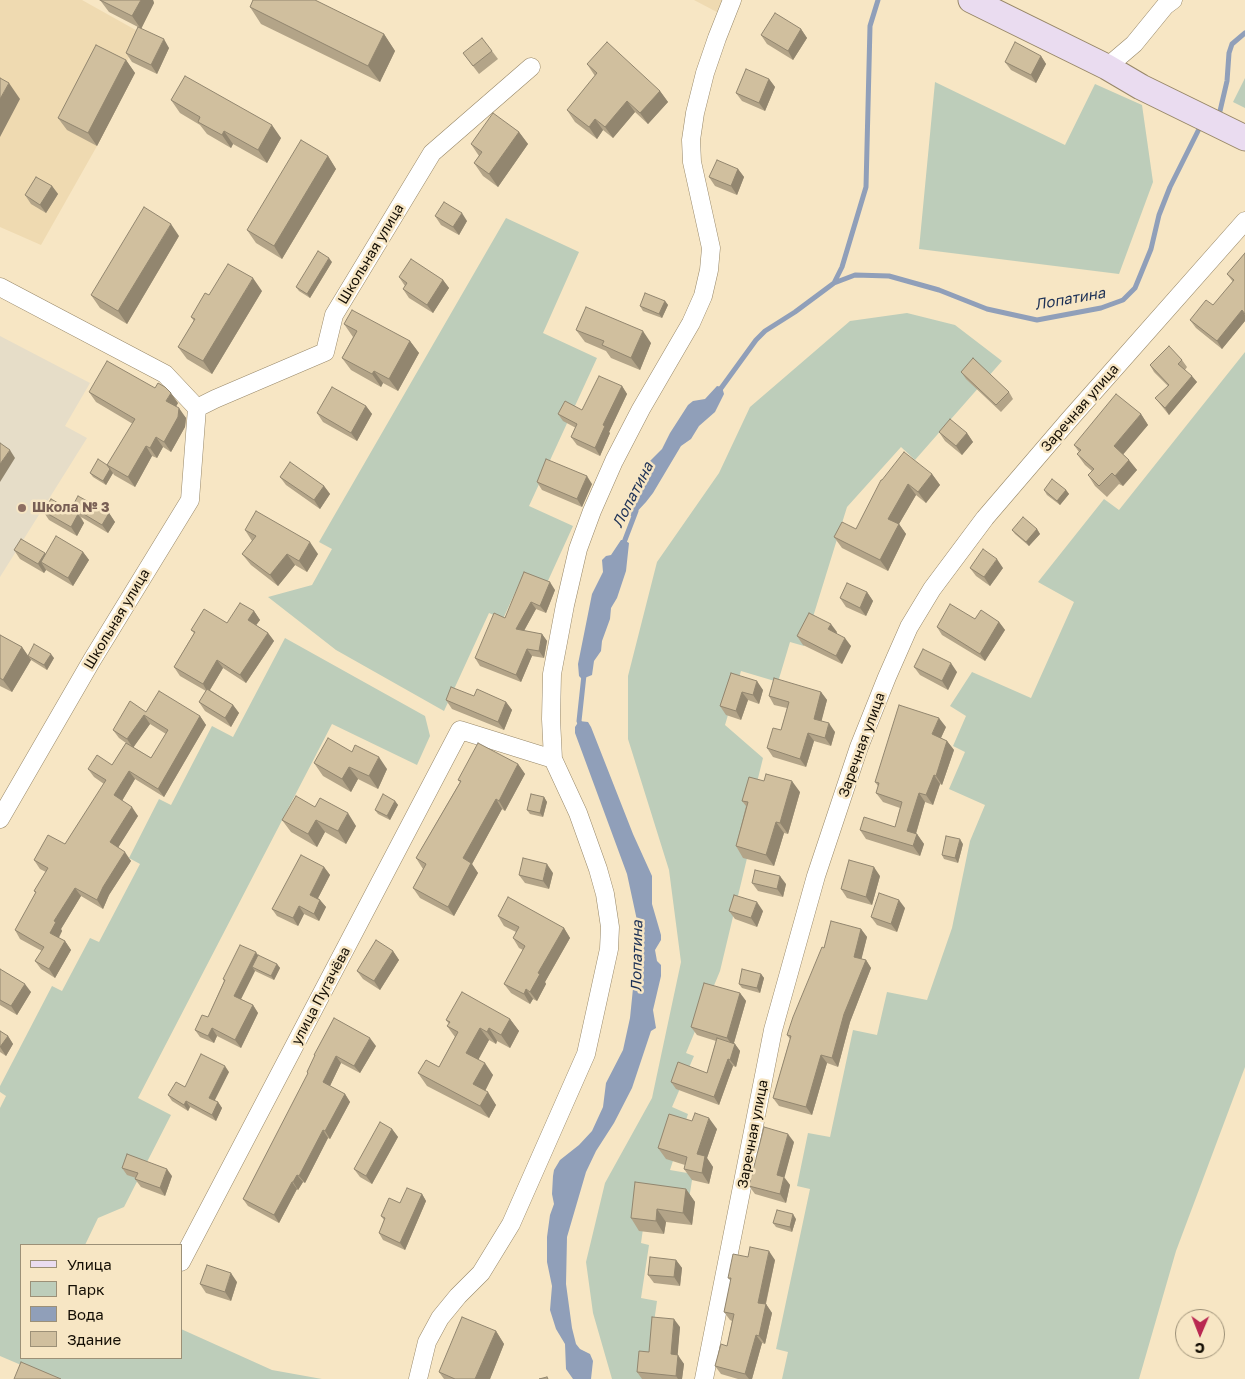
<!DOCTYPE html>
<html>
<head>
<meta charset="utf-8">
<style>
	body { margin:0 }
	#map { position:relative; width:1245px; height:1379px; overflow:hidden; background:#f7e6c4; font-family:"Golos Text",sans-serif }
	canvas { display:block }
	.legend { position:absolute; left:20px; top:1244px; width:162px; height:115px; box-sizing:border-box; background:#f7e6c4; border:1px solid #9c9077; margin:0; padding:6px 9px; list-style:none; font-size:15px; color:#140e04 }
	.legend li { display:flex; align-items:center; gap:10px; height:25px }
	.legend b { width:25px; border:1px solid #9c9077 }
	.north { position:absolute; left:1175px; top:1309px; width:50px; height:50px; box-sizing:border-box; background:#f7e6c4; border:1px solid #9c9077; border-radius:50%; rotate:181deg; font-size:14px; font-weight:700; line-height:20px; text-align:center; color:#140e04 }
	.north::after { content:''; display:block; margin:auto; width:18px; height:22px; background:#b92851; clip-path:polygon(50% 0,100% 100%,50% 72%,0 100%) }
</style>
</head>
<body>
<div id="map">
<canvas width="1245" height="1379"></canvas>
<ul class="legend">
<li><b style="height:6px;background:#eadcf0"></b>Улица</li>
<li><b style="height:14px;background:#bdcdba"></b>Парк</li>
<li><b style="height:14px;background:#909fb9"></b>Вода</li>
<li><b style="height:14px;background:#d0bf9e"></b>Здание</li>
</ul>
<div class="north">С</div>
</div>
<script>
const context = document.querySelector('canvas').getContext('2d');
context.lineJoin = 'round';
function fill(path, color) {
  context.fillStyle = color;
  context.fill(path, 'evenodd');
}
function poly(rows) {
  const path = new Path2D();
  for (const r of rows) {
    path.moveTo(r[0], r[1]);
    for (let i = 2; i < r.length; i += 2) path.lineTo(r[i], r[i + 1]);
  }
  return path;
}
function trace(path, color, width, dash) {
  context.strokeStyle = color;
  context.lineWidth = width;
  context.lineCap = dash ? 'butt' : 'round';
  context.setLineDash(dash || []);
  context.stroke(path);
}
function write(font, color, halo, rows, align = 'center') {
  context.font = font + ' "Golos Text",sans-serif';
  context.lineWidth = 5;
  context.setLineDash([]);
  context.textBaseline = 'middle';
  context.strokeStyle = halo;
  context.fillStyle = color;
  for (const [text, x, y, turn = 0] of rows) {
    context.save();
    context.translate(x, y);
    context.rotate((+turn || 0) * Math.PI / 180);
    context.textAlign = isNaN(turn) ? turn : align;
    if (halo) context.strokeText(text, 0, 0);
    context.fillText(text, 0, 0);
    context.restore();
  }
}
const built = poly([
	[0,0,82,0,141,33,124,67,135,73,97,146,41,245,0,227],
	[694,0,742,0,732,20]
]);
const education = poly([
	[0,336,90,383,65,426,87,438,0,577]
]);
const green = poly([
	[1245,78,1245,108,1233,102],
	[935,82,1065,145,1095,84,1142,105,1153,182,1119,274,919,249],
	[506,218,579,252,543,333,597,358,529,506,573,526,547,583,524,573,503,619,489,613,444,711,336,650,268,597,312,585,332,549,319,542],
	[907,313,955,325,1002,361,915,460,901,447,847,507,804,646,790,642,778,682,741,671,725,725,763,758,746,827,754,829,720,971,686,1053,694,1056,672,1107,688,1114,670,1170,693,1174,689,1199,648,1193,641,1243,649,1245,641,1298,657,1301,646,1379,612,1379,593,1313,586,1262,605,1183,652,1098,681,962,669,870,628,739,628,676,657,562,719,473,750,407,850,321],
	[1245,352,1245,1067,1176,1251,1139,1379,782,1379,788,1352,776,1349,810,1189,797,1186,808,1133,830,1137,853,1030,877,1035,887,992,927,1000,952,928,970,841,985,805,949,789,965,752,953,746,966,716,950,706,972,672,1031,698,1074,602,1038,582,1104,499,1119,510],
	[285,638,425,716,430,736,417,765,332,724,138,1098,171,1115,124,1207,98,1218,85,1245,21,1245,21,1358,181,1358,181,1329,272,1370,322,1379,54,1379,0,1356,0,1108,6,1096,0,1092,0,1086,52,986,62,991,90,938,99,942,140,864,129,858,159,799,171,805,212,726,233,737]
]);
const water = poly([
	[717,386,722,387,724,394,715,412,699,426,691,439,681,446,653,493,646,502,633,516,628,516,625,511,645,466,662,449,670,433,688,405,693,401,705,399],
	[621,540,624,540,629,543,626,571,617,598,611,608,610,619,602,641,601,651,594,661,592,675,582,679,579,676,578,664,592,594,603,572,602,560,606,556,611,555],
	[579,721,588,722,591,727,633,834,652,876,652,904,661,935,661,940,655,950,657,961,661,965,661,976,653,1010,656,1028,651,1031,632,1088,614,1123,596,1151,586,1172,567,1237,566,1284,572,1328,576,1344,580,1349,590,1354,593,1361,591,1379,573,1379,566,1369,565,1344,556,1329,550,1310,552,1286,547,1262,547,1237,550,1215,554,1204,552,1194,553,1176,554,1170,560,1160,579,1145,592,1131,603,1107,606,1083,623,1050,630,1018,637,949,638,925,627,874,575,733,575,727]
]);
const stream = poly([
	[1216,116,1220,111,1227,81,1229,53,1232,44,1245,33],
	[834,283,842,267,866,187,870,26,878,0],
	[719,391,756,340,765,331,795,312,834,283,855,275,889,276,939,290,987,309,1037,320,1101,308,1123,300,1135,288,1142,271,1151,249,1159,215,1170,187,1199,129,1204,126],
	[623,545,636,511],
	[581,726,579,721,584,675]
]);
const minor = poly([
	[1107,67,1134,44,1165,6,1173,0],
	[0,287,165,374,197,408],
	[0,819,92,660,190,500,197,408,215,399,325,352,334,315,432,153,531,67],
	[181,1262,460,730,553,759],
	[418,1379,427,1342,440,1318,458,1296,481,1273,511,1224,586,1054,609,949,610,927,605,894,598,869,578,813,553,759,551,719,552,674,565,605,578,549,592,511,614,461,641,409,691,323,703,296,709,270,711,248,692,162,691,140,695,113,705,73,717,38,732,0],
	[704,1379,773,1030,816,876,859,747,887,677,909,627,932,589,985,518,1069,420,1245,221]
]);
const secondary = poly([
	[971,0,1107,67,1141,87,1245,138]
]);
const wall = poly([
	[100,0,153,0,154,3,141,29,169,48,157,74,132,62,126,53,138,27,109,12],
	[250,7,384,34,395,51,380,82,261,24],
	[801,29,807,38,793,60,767,44,761,35],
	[492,51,498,59,479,74,463,53],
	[1041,56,1046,64,1036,83,1011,70,1005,62],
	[126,60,135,73,97,146,67,130,58,118],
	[587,64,660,91,668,102,648,124,635,112,613,138,603,130,597,139,575,122,567,110,595,76],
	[769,79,775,87,765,111,742,101,736,93],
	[171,100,281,138,267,163,233,144,231,148,207,134,200,125,180,113],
	[519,132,528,144,498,187,483,176,474,163,479,156,471,144],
	[328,156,336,169,282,259,256,243,247,230],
	[738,169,744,177,737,195,715,186,709,177],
	[52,186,58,194,46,213,31,204,25,195],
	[435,216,467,221,459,235,441,225],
	[179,236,127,324,100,308,91,295],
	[1245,253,1245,321,1222,349,1196,328,1190,320,1213,305,1233,282,1227,274],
	[332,262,310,298,299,291,296,287],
	[399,277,443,280,449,288,433,313,409,298,403,289,405,286],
	[262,291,212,374,187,359,178,347,194,321,191,317,209,295],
	[665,301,668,305,662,318,643,311,640,306],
	[344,324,410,341,419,353,398,391,383,383,381,387,351,370,342,358,353,337],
	[576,330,651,343,640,370,611,358,606,351,585,342],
	[1182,360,1187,367,1185,370,1197,382,1169,415,1160,404,1155,398,1168,386,1154,372,1150,365],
	[961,372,1009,392,1013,399,1001,412,966,379],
	[622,386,627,394,609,432,610,433,600,456,577,445,571,437,576,428,563,421,558,414,582,410],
	[89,392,178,403,176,407,186,418,185,427,171,452,163,447,157,458,152,456,135,487,114,475,113,473,106,485,93,477,90,473,107,465,133,424,96,402],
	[366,406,372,414,357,441,323,422,317,413],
	[1141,414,1148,425,1123,454,1137,470,1123,486,1119,484,1107,497,1095,486,1088,475,1092,471,1085,465,1077,454,1079,452,1074,445],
	[939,432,967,433,973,442,962,455,945,441],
	[932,474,940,485,926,503,916,495,899,524,906,534,888,571,842,548,834,537,856,529,882,480],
	[280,477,324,486,330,494,320,509,286,485],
	[537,482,592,484,582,507,542,490],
	[1044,490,1066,490,1069,494,1060,505,1047,495],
	[72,507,109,513,115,522,108,533,81,517,84,523,77,536,49,520,43,511,75,513],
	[1037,529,1040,534,1029,546,1015,534,1012,530],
	[245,530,318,554,307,572,295,565,278,586,251,565,242,554,252,541],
	[14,550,46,554,83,552,89,560,73,586,46,570,44,573,20,559],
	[970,568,1003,568,990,586,976,576],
	[524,572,555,590,546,613,536,609,524,631,542,634,547,641,544,658,532,656,521,682,480,666,475,658,505,618],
	[867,592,873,601,866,616,846,607,840,598],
	[254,611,260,620,256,625,268,633,274,641,246,683,223,668,210,690,233,705,239,713,231,727,205,711,199,702,206,691,180,676,174,667,194,633,191,630,227,623],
	[975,619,999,622,1005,630,985,661,942,635,937,627],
	[837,632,836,633,851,646,842,664,803,645,797,636],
	[0,635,22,647,28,656,54,658,47,670,31,660,12,692,0,686],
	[914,667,957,672,948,690,920,675],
	[731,673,763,690,759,704,748,700,741,720,726,715,720,706],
	[821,692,827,700,821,721,835,732,831,746,814,741,806,767,773,757,767,748,781,730,787,708,774,705,769,696],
	[474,696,506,702,512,710,504,730,452,709,446,700],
	[146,712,200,716,206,725,164,797,135,779,122,801,138,816,118,847,131,861,109,895,103,909,81,896,61,929,62,931,59,938,65,941,71,950,55,978,41,969,35,961,42,951,20,939,15,930,36,893,34,891,46,872,40,869,34,860,65,844,104,784,94,777,88,769,112,765,126,743,119,738,113,730],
	[150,724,166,734,151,758,133,747],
	[946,727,941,738,947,741,954,750,942,785,940,784,933,805,925,802,916,834,917,834,924,844,920,856,866,839,860,830,895,827,900,808,883,802,876,793,878,786,875,782],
	[352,752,387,769,378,789,358,779,351,792,323,776,314,763],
	[518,764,525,774,505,811,502,809,472,864,478,873,454,916,420,898,413,888,423,869,416,858,460,782,458,780],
	[800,792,788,834,784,833,774,866,743,858,736,846,746,806,742,801],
	[544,797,547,802,543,817,530,814,527,810],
	[395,801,398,805,390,820,378,814,375,810],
	[315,807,356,826,346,844,325,832,317,847,291,832,282,820],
	[963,844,958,863,944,859,942,855],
	[324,867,330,875,318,898,320,900,326,907,319,921,304,914,298,926,277,916,272,909],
	[553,873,549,889,525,883,519,875],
	[880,876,872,905,847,898,841,889],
	[752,883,786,884,783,897,758,891],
	[905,908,897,932,877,925,871,917],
	[729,911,763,911,757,927,735,919],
	[498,916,564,928,570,938,545,982,546,984,537,1001,533,999,530,1004,511,993,504,984,523,950,519,948,513,938,516,932,504,926],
	[861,929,867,937,861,959,866,960,871,968,850,1022,838,1067,827,1063,812,1115,779,1106,773,1098,790,1039,787,1035,824,948],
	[393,951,399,960,380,990,363,979,357,971],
	[258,956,277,964,280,968,274,980,255,971,241,999,253,1005,258,1013,241,1048,217,1036,214,1043,200,1037,195,1030,208,1017,224,981,223,979],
	[0,969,31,992,17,1015,0,1005],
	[761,974,764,978,760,993,742,988,739,984],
	[740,993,746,1001,734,1043,740,1051,736,1067,733,1066,719,1105,676,1089,671,1082,707,1073,716,1041,697,1035,691,1027],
	[510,1019,519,1031,510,1048,497,1041,496,1044,489,1040,478,1059,493,1075,485,1091,496,1105,489,1118,427,1086,418,1073,439,1067,455,1037,447,1026,449,1024,446,1020],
	[0,1031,8,1036,13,1044,6,1056,0,1052],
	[376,1046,360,1073,341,1063,330,1086,345,1094,350,1102,330,1139,328,1138,305,1183,303,1182,298,1190,297,1189,279,1223,248,1206,243,1199,308,1074,307,1072,315,1056,314,1055],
	[229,1072,214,1100,218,1102,222,1108,216,1121,190,1107,188,1111,172,1101,168,1095,185,1087],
	[692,1121,717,1129,707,1158,713,1167,709,1184,692,1180,684,1169,685,1165,666,1159,658,1148],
	[392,1129,398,1137,372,1184,360,1177,354,1169],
	[794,1142,784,1177,790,1185,786,1203,755,1194,749,1186],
	[122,1168,172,1176,165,1196,141,1187,135,1179,136,1178,127,1175],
	[686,1189,695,1202,692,1225,666,1222,664,1234,639,1231,631,1218],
	[422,1194,426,1201,405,1250,383,1240,379,1233,384,1220,381,1216,400,1203],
	[796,1219,792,1232,776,1227,773,1223],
	[748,1257,775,1260,766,1304,772,1313,765,1344,762,1343,752,1379,738,1379,721,1374,715,1366,727,1346,732,1321,730,1320,724,1312,731,1281,728,1278],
	[676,1260,682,1268,680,1286,654,1283,648,1275],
	[237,1282,231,1301,206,1293,200,1284],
	[680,1327,677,1355,684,1364,682,1379,642,1379,637,1372,649,1352],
	[496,1331,504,1344,490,1379,444,1379,439,1372]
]);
const shadedWall = poly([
	[141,0,153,0,154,3,141,29,132,16],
	[801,29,807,38,793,60,788,51],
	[384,34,395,51,380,82,368,66],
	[164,39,169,48,157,74,151,65],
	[1041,56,1046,64,1036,83,1031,75],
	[126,60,135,73,97,146,88,133],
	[769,79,775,87,765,111,759,103],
	[9,83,20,99,0,137,0,99],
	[660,91,668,102,648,124,640,113],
	[627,101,635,112,613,138,605,127],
	[595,119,603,130,597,139,589,127],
	[272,125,281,138,267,163,258,150],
	[224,131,233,144,231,148,222,135],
	[519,132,528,144,498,187,489,174],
	[328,156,336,169,282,259,274,246],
	[738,169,744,177,737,195,731,186],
	[52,186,58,194,46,213,40,205],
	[462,213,467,221,459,235,453,227],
	[171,224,179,236,127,324,118,311],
	[329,258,332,262,310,298,307,294],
	[253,278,262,291,212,374,203,361],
	[443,280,449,288,433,313,427,305],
	[665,301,668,305,662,318,659,314],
	[1242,310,1245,315,1245,321,1222,349,1217,341],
	[643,331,651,343,640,370,631,358],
	[410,341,419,353,398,391,389,379],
	[374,371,383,383,381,387,372,374],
	[1192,376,1197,382,1169,415,1165,408],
	[622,386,627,394,609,432,610,433,600,456,595,448,603,425],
	[171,393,178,403,173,411,166,401],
	[366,406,372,414,357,441,351,433],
	[179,408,186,418,185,427,171,452,164,442],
	[1141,414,1148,425,1121,457,1114,446],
	[967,433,973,442,962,455,956,446],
	[156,437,163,447,157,458,150,448],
	[146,446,152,456,135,487,128,477],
	[10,450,15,458,0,482,0,464],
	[1129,460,1137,470,1123,486,1115,476],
	[110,469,113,473,106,485,103,481],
	[932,474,940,485,926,503,918,492],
	[587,476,592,484,582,507,577,499],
	[908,484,916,495,899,524,906,534,888,571,880,560,888,519],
	[324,486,330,494,320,509,314,500],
	[1066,490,1069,494,1060,505,1057,501],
	[109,513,115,522,108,533,102,525],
	[78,514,84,523,77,536,71,527],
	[1037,529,1040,534,1029,546,1026,542],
	[310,542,318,554,307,572,299,561],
	[83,552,89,560,73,586,68,578],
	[45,553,51,561,41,562,46,570,44,573,38,564],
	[287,554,295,565,278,586,270,575],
	[997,559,1003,568,990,586,984,577],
	[550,582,555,590,546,613,540,606],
	[867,592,873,601,866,616,860,608],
	[531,602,536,609,521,636,516,629],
	[254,611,260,620,254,628,248,620],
	[999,622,1005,630,985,661,980,654],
	[831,624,837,632,834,638,828,629],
	[268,633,274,641,246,683,240,675],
	[542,634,547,641,544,658,539,651],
	[845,638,851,646,842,664,836,656],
	[22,647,31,660,12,692,3,680],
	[527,649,532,656,521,682,516,675],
	[51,654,54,658,47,670,44,665],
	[217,660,223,668,208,693,203,684],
	[951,663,957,672,948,690,942,681],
	[757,681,763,690,759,704,753,695],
	[742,692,748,700,741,720,736,711],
	[821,692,827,700,820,727,814,719],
	[506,702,512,710,504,730,498,722],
	[233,705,239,713,231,727,225,718],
	[144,715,150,724,133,748,127,739],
	[200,716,206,725,164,797,158,789],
	[939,718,946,727,938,744,932,734],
	[829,723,835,732,831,746,825,738],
	[808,733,814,741,806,767,800,759],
	[947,741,954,750,942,785,936,776],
	[379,757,387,769,378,789,369,776],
	[518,764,525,774,505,811,499,801],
	[349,767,358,779,351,792,342,779],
	[129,771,135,779,120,804,114,795],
	[934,775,940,784,933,805,926,795],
	[792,781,800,792,788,834,780,823],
	[919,793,925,802,914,840,907,831],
	[544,797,547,802,543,817,540,813],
	[496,799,502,809,472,864,478,873,454,916,448,907,463,858],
	[395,801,398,805,390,820,387,816],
	[132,807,138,816,116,851,110,842],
	[348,813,356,826,346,844,338,831],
	[316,820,325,832,317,847,308,834],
	[776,822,784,833,774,866,766,855],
	[917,834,924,844,920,856,913,846],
	[960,839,963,844,958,863,955,858],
	[125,852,131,861,109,895,103,909,97,900,103,887],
	[547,864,553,873,549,889,543,881],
	[324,867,330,875,316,902,310,895],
	[874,867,880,876,872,905,866,897],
	[780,876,786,884,783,897,777,889],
	[75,888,81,896,61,929,62,931,56,942,50,933,54,921],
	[320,900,326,907,319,921,314,914],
	[899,900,905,908,897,932,891,924],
	[757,902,763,911,757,927,751,918],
	[299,906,304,914,298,926,293,918],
	[564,928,570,938,545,982,546,984,537,1001,530,992,538,973],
	[861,929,867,937,860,965,854,957],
	[65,941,71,950,55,978,49,969],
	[393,951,399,960,380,990,374,981],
	[256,952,261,960,252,967,255,971,239,1003,234,996],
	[866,960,871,968,850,1022,838,1067,832,1058,844,1014],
	[277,964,280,968,274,980,271,976],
	[761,974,764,978,760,993,757,988],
	[25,984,31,992,17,1015,11,1006],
	[526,989,533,999,530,1004,524,994],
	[740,993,746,1001,733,1046,727,1038],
	[253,1005,258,1013,241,1048,235,1040],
	[510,1019,519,1031,510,1048,501,1035],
	[212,1028,217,1036,214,1043,208,1036],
	[480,1028,489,1040,475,1066,466,1053],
	[489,1028,497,1041,496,1044,487,1032],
	[8,1036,13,1044,6,1056,0,1047],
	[370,1038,376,1046,360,1073,354,1066],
	[735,1044,740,1051,736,1067,730,1060],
	[821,1055,827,1063,812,1115,806,1107],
	[336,1056,341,1063,328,1090,323,1082],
	[728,1059,733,1066,719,1105,714,1097],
	[485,1063,493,1075,482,1097,473,1084],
	[225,1066,229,1072,213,1104,209,1098],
	[488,1092,496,1105,489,1118,480,1106],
	[345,1094,350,1102,330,1139,325,1131],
	[186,1101,190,1107,188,1111,184,1105],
	[218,1102,222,1108,216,1121,212,1115],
	[709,1118,717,1129,707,1158,713,1167,709,1184,702,1173,697,1154],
	[392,1129,398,1137,372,1184,366,1176],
	[323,1130,328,1138,305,1183,299,1176],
	[788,1134,794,1142,783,1183,777,1175],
	[167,1169,172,1176,165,1196,160,1188],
	[297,1175,303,1182,298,1190,293,1182],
	[784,1177,790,1185,786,1203,780,1194],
	[292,1182,297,1189,279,1223,274,1215],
	[686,1189,695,1202,692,1225,683,1213],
	[422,1194,426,1201,405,1250,400,1243],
	[657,1209,666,1222,664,1234,656,1221],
	[793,1214,796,1219,792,1232,790,1227],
	[769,1251,775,1260,764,1311,758,1303],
	[676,1260,682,1268,680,1286,674,1277],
	[231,1273,237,1282,231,1301,225,1292],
	[766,1304,772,1313,765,1344,759,1336],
	[674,1319,680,1327,677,1363,671,1354],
	[496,1331,504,1344,490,1379,475,1379],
	[756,1335,762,1343,752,1379,749,1379,745,1374],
	[678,1355,684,1364,682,1379,678,1379,676,1376]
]);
const building = poly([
	[100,0,141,0,132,16,100,0],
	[253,0,315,0,384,34,368,66,250,7,253,0],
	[775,13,801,29,788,51,761,35,775,13],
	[138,27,164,39,151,65,126,53,138,27],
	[482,38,492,51,473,66,463,53,482,38],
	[607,42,660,91,640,113,627,101,605,127,595,119,589,127,567,110,597,73,587,64,607,42],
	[1015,42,1041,56,1031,75,1005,62,1015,42],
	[96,45,126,60,88,133,58,118,96,45],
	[746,69,769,79,759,103,736,93,746,69],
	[185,76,272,125,258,150,224,131,222,135,198,122,200,117,171,100,185,76],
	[0,78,9,83,0,99,0,78],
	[493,113,519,132,489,174,474,163,482,152,471,144,493,113],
	[301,140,328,156,274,246,247,230,301,140],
	[717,160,738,169,731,186,709,177,717,160],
	[36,177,52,186,40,205,25,195,36,177],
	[444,202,462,213,453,227,435,216,444,202],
	[144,207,171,224,118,311,91,295,144,207],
	[318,251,329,258,307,294,296,287,318,251],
	[1245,253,1245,314,1242,310,1217,341,1190,320,1206,300,1213,305,1234,280,1227,274,1245,253],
	[411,259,443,280,427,305,403,289,407,283,399,277,411,259],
	[228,264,253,278,203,361,178,347,195,319,191,317,205,293,209,295,228,264],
	[645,293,665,301,659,314,640,306,645,293],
	[586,307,643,331,631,358,602,345,604,341,576,330,586,307],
	[352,310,410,341,389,379,374,371,372,374,342,358,357,331,344,324,352,310],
	[1169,346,1182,360,1178,364,1192,376,1165,408,1155,398,1169,385,1150,365,1169,346],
	[973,358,1009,392,996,405,961,372,973,358],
	[107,361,155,388,158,383,165,387,171,393,166,401,179,408,178,417,164,442,156,437,150,448,146,446,128,477,107,465,135,419,89,392,107,361],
	[599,376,622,386,603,425,605,426,595,448,571,437,577,424,558,414,565,401,582,410,599,376],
	[332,387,366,406,351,433,317,413,332,387],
	[1116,394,1141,414,1114,446,1129,460,1115,476,1112,473,1099,486,1088,475,1094,469,1077,454,1081,450,1074,445,1116,394],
	[950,419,967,433,956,446,939,432,950,419],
	[0,443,10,450,0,464,0,443],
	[904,452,932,474,918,492,908,484,888,519,899,524,880,560,834,537,842,522,856,529,881,480,882,480,904,452],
	[98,459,107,465,110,469,103,481,90,473,98,459],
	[546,459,587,476,577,499,537,482,546,459],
	[290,462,324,486,314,500,280,477,290,462],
	[1052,479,1066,490,1057,501,1044,490,1052,479],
	[78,496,109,513,102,525,72,507,78,496],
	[51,499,78,514,71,527,43,511,51,499],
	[256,511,310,542,299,561,287,554,270,575,242,554,256,536,245,530,256,511],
	[1023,517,1037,529,1026,542,1012,530,1023,517],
	[56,536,83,552,68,578,41,562,56,536],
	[21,539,45,553,38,564,14,550,21,539],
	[983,549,997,559,984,577,970,568,983,549],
	[524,572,550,582,540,606,531,602,516,629,542,634,539,651,527,649,516,675,475,658,494,613,505,618,524,572],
	[847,583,867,592,860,608,840,598,847,583],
	[240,603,254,611,248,620,268,633,240,675,217,660,203,684,174,667,195,632,191,630,204,609,227,623,240,603],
	[950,604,975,619,981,610,999,622,980,654,937,627,950,604],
	[809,613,831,624,828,629,845,638,836,656,797,636,809,613],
	[0,635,22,647,3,680,0,678,0,635],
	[34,644,51,654,44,665,28,656,34,644],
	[923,649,951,663,942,681,914,667,923,649],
	[731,673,757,681,753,695,742,692,736,711,720,706,731,673],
	[774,678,821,692,814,719,829,723,825,738,808,733,800,759,767,748,773,728,781,730,789,702,769,696,774,678],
	[451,687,474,696,477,689,506,702,498,722,446,700,451,687],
	[207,689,233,705,225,718,199,702,207,689],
	[159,691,200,716,158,789,129,771,114,795,132,807,110,842,125,852,103,887,97,900,75,888,54,921,56,922,50,933,65,941,49,969,35,961,44,947,15,930,36,892,34,891,48,868,34,860,48,835,65,844,106,780,88,769,97,755,112,765,126,743,151,758,168,730,144,715,127,739,113,730,130,701,146,712,159,691],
	[899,705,939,718,932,734,947,741,936,776,934,775,926,795,919,793,907,831,917,834,913,846,860,830,864,817,895,827,902,802,876,793,879,783,875,782,899,705],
	[328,738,352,752,355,745,379,757,369,776,349,767,342,779,314,763,328,738],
	[478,743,518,764,499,801,496,799,463,858,471,863,448,907,413,888,426,864,416,858,461,781,458,780,478,743],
	[766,774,792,781,780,823,776,822,766,855,736,846,748,802,742,801,749,777,764,781,766,774],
	[383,794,395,801,387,816,375,810,383,794],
	[531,794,544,797,540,813,527,810,531,794],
	[296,796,315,807,320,798,348,813,338,831,316,820,308,834,282,820,296,796],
	[946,836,960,839,955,858,942,855,946,836],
	[301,855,324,867,310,895,320,900,314,914,299,906,293,918,272,909,301,855],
	[523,858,547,864,543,881,519,875,523,858],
	[849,860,874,867,866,897,841,889,849,860],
	[755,870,780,876,777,889,752,883,755,870],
	[879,893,899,900,891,924,871,917,879,893],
	[734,895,757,902,751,918,729,911,734,895],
	[508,897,564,928,538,973,540,974,530,992,526,989,524,994,504,984,525,946,513,938,519,927,498,916,508,897],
	[831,921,861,929,854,957,866,960,844,1014,832,1058,821,1055,806,1107,773,1098,791,1036,787,1035,793,1017,822,947,824,948,831,921],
	[376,940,393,951,374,981,357,971,376,940],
	[240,945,256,952,234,996,253,1005,235,1040,212,1028,208,1036,195,1030,202,1015,208,1017,225,980,223,979,240,945],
	[258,955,277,964,271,976,252,967,258,955],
	[0,969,25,984,11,1006,0,1000,0,969],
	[742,969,761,974,757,988,739,984,742,969],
	[704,983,740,993,727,1038,691,1027,704,983],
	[462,992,510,1019,501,1035,489,1028,487,1032,480,1028,466,1053,485,1063,473,1084,488,1092,480,1106,418,1073,426,1060,439,1067,458,1032,447,1026,450,1022,446,1020,462,992],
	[334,1018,370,1038,354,1066,336,1056,323,1082,345,1094,325,1131,323,1130,299,1176,297,1175,293,1182,292,1182,274,1215,243,1199,308,1073,307,1072,315,1055,314,1055,334,1018],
	[0,1031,8,1036,0,1047,0,1031],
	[717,1038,735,1044,730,1060,728,1059,714,1097,671,1082,678,1062,707,1073,717,1038],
	[201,1054,225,1066,209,1098,218,1102,212,1115,186,1101,184,1105,168,1095,176,1082,185,1087,201,1054],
	[695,1113,709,1118,697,1154,705,1156,702,1173,684,1169,687,1157,658,1148,669,1114,692,1121,695,1113],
	[380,1122,392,1129,366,1176,354,1169,380,1122],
	[764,1127,788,1134,777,1175,784,1177,780,1194,749,1186,764,1127],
	[127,1154,167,1169,160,1188,135,1179,138,1173,122,1168,127,1154],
	[635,1182,686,1189,683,1213,657,1209,656,1221,631,1218,635,1182],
	[407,1188,422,1194,400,1243,379,1233,385,1218,381,1216,389,1198,400,1203,407,1188],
	[777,1210,793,1214,790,1227,773,1223,777,1210],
	[750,1247,769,1251,758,1303,766,1304,759,1336,756,1335,745,1374,715,1366,721,1344,727,1346,734,1314,724,1312,731,1278,728,1278,733,1254,748,1257,750,1247],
	[650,1257,676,1260,674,1277,648,1275,650,1257],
	[207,1265,231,1273,225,1292,200,1284,207,1265],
	[462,1317,496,1331,475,1379,455,1379,439,1372,462,1317],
	[652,1317,674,1319,671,1354,678,1355,676,1376,637,1372,639,1351,649,1352,652,1317],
	[21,1362,61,1379,14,1379,21,1362],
	[547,1377,548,1379,539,1379,547,1377]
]);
const markers = [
	[22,508,5,"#8d6e63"]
];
const streetNames = [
	["Школьная улица",371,254,-59],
	["Заречная улица",1080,408,-49],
	["Школьная улица",117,619,-59],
	["Заречная улица",862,745,-70],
	["улица Пугачёва",321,996,-62],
	["Заречная улица",753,1134,-79]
];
const educationNames = [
	["Школа № 3",32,508]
];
const waterNames = [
	["Лопатина",1070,299,-10],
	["Лопатина",633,495,-63],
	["Лопатина",637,956,-89]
];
fill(built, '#efdab1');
fill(education, '#e6ddc8');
fill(green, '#bdcdba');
fill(water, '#909fb9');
trace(stream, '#909fb9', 5);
trace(minor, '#978768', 19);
trace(secondary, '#978768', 27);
trace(minor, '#fff', 18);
trace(secondary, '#eadcf0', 25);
fill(wall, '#b3a488');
fill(shadedWall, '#92866f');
fill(building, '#d0bf9e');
trace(building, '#92866f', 1);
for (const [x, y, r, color] of markers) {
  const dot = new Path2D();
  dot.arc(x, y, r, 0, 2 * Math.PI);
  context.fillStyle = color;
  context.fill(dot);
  trace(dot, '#f7e6c4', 2);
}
write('14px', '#140e04', '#f7e6c4', streetNames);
write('bold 14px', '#785e54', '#f7e6c4', educationNames, 'left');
write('italic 15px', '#1d3156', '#f7e6c4', waterNames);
</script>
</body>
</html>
